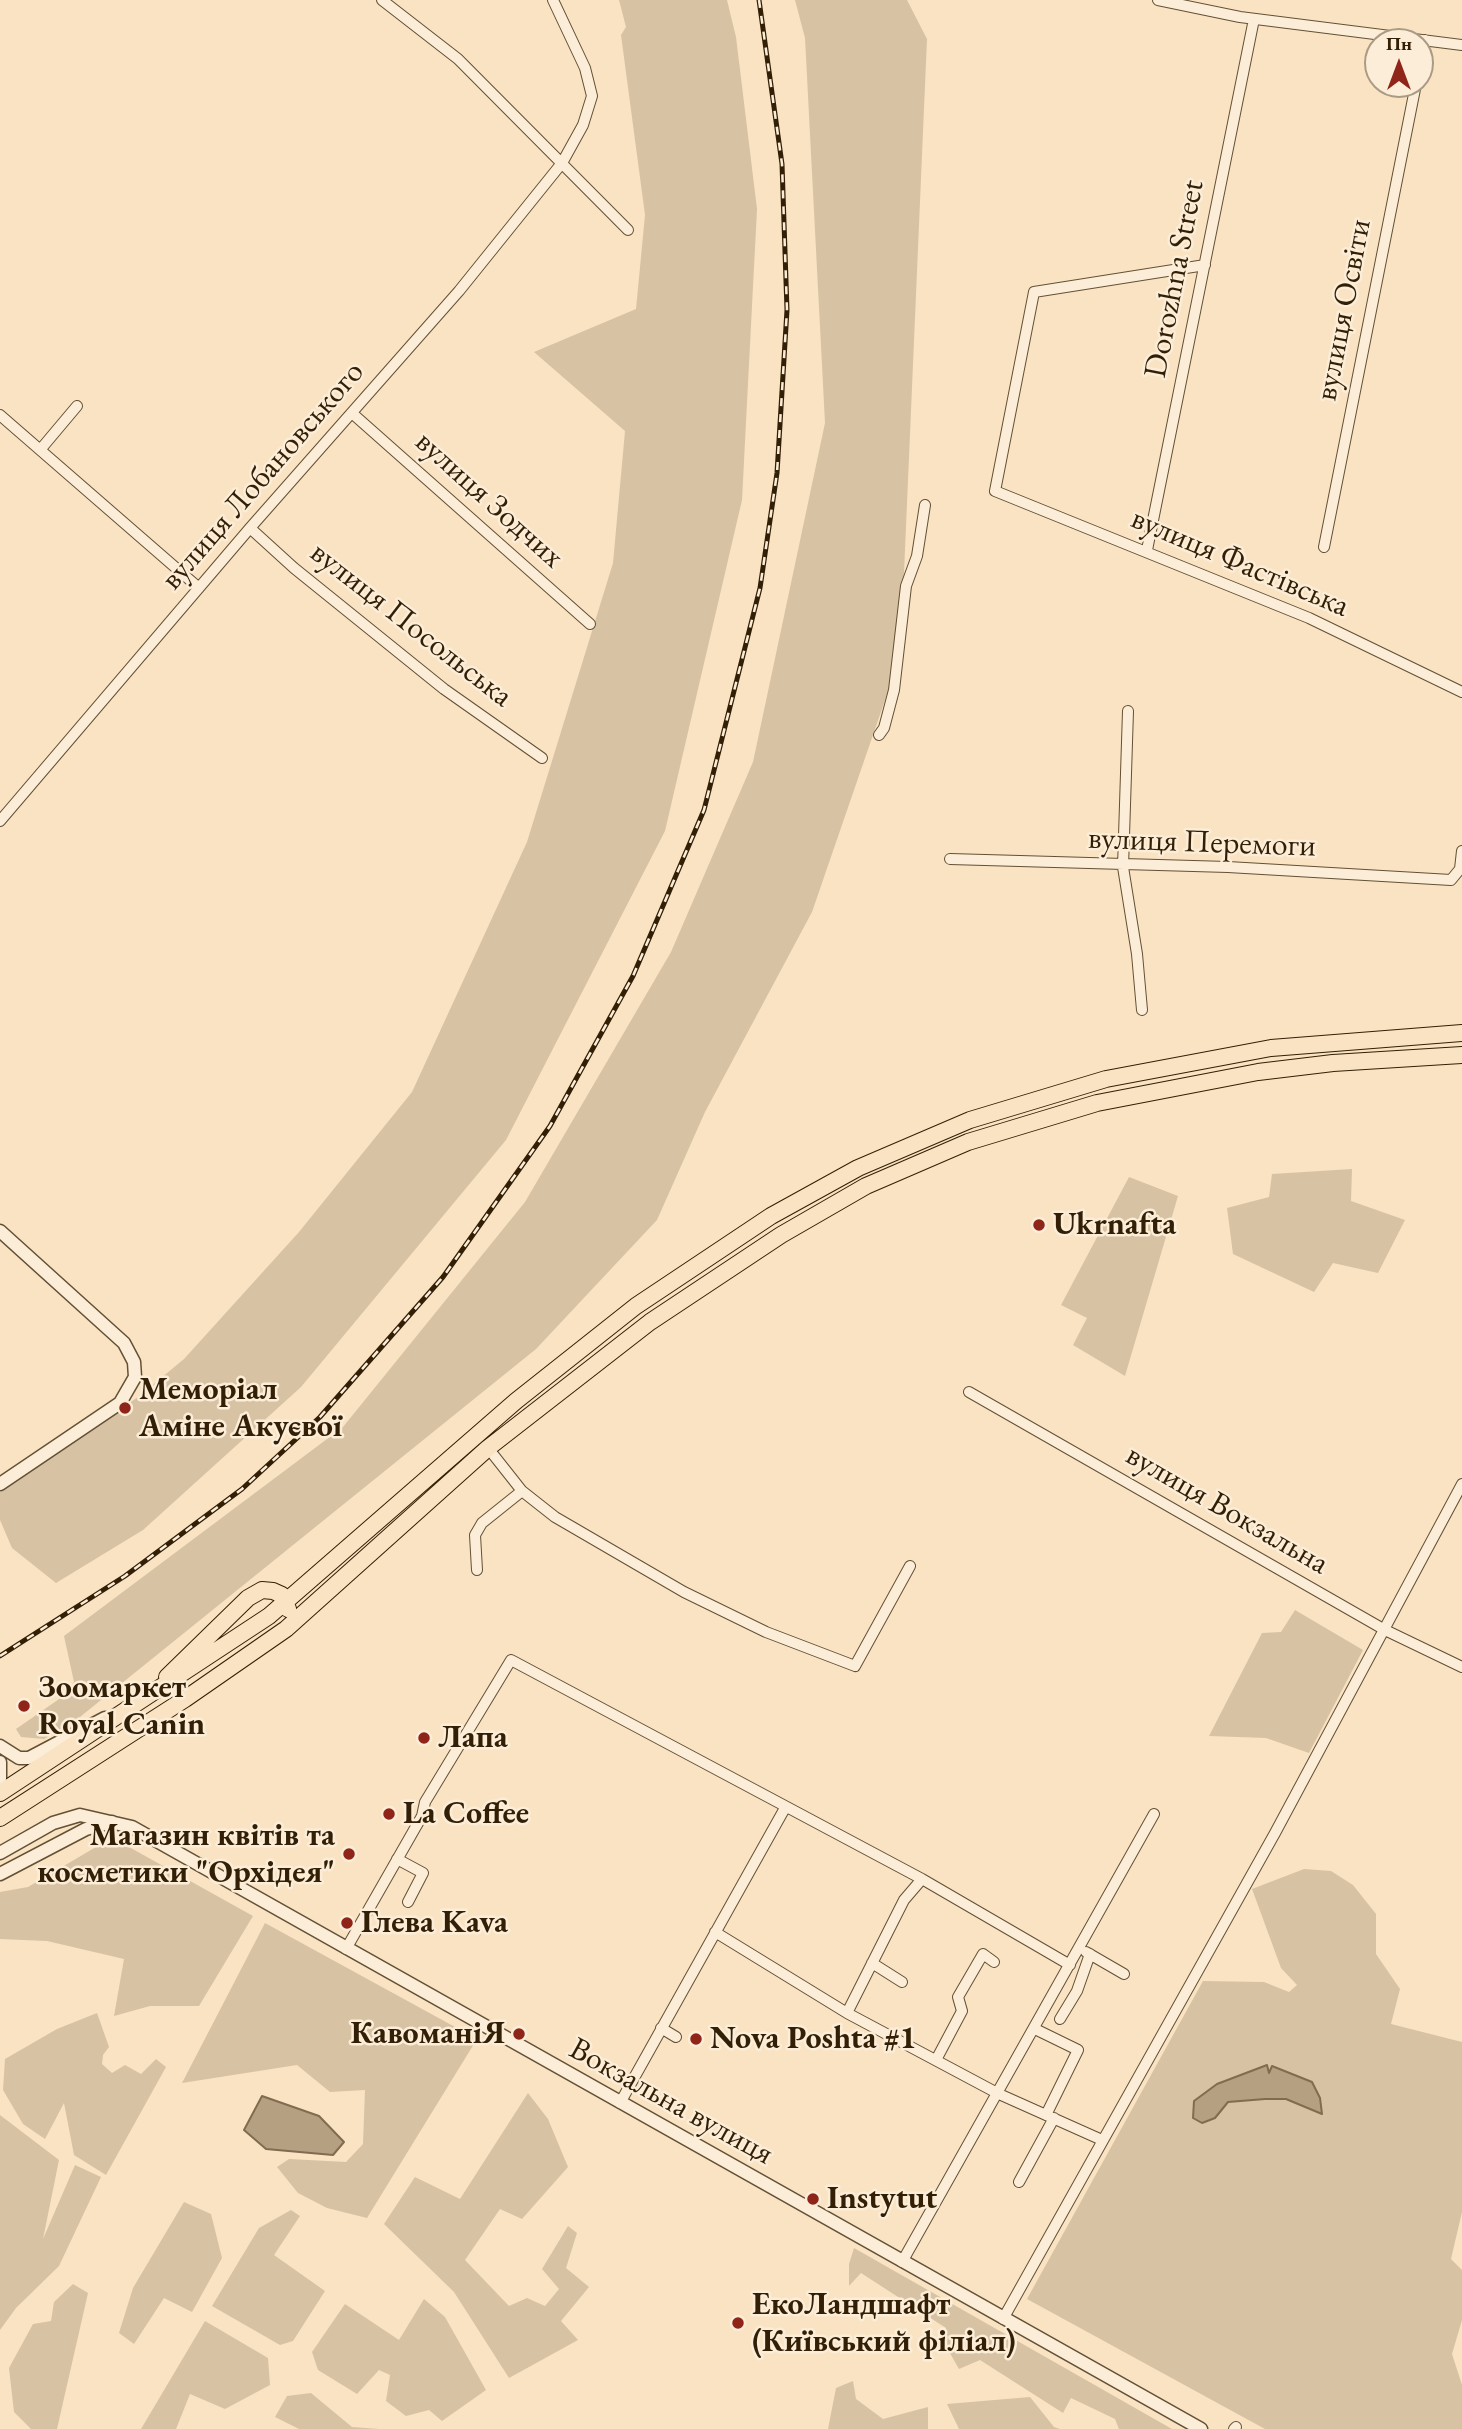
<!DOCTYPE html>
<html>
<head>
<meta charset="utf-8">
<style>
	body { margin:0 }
	#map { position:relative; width:1462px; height:2429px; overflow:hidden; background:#f9e3c3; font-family:"EB Garamond",serif }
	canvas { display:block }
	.north { position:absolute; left:1364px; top:28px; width:70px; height:70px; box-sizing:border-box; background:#fbedd8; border:2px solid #ab9b84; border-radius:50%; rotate:0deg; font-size:19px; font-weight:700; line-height:28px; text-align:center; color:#331f05 }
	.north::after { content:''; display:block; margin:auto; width:24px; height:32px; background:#8f2418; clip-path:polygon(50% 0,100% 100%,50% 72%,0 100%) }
</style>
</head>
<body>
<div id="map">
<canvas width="1462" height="2429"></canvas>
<div class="north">Пн</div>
</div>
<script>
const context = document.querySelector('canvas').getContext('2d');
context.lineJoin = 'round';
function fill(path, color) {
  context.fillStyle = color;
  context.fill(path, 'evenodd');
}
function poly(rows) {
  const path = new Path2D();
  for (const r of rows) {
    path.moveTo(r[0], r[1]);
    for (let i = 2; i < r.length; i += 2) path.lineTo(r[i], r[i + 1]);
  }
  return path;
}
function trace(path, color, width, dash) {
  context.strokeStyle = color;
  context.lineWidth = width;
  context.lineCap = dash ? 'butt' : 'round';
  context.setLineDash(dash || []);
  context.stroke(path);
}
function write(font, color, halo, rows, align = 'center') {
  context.font = font + ' "EB Garamond",serif';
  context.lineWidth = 5;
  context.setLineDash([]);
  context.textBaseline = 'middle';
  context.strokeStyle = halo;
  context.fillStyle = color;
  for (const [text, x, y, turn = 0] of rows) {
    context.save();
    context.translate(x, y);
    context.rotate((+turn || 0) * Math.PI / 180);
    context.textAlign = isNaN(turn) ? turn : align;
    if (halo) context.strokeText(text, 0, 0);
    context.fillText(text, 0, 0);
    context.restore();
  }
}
const green = poly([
	[619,0,727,0,736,37,757,209,742,500,665,831,506,1140,301,1387,143,1530,56,1583,12,1548,0,1520,0,1492,138,1397,184,1359,299,1232,412,1092,527,842,613,563,625,431,534,352,636,309,645,215,621,35,626,27],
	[795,0,907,0,927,39,904,573,895,671,812,912,705,1112,657,1220,536,1349,75,1721,44,1739,21,1737,16,1729,62,1697,74,1682,64,1636,343,1427,525,1202,671,952,753,762,825,423,805,38],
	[1352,1169,1351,1201,1405,1220,1378,1273,1333,1263,1314,1292,1233,1254,1227,1208,1269,1197,1272,1174],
	[1129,1177,1178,1196,1125,1376,1073,1345,1087,1318,1061,1305],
	[1295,1610,1363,1650,1309,1753,1266,1738,1209,1736,1262,1633,1281,1632],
	[96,1847,129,1847,253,1916,199,2006,150,2006,114,2016,124,1959,47,1941,0,1939,0,1892,28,1887],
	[1304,1869,1331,1871,1353,1885,1376,1914,1376,1954,1400,1989,1391,2024,1462,2042,1462,2212,1451,2259,1462,2270,1462,2320,1452,2354,1462,2385,1462,2429,1265,2429,1027,2299,1203,1981,1264,1982,1289,1992,1297,1985,1281,1968,1252,1889],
	[265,1923,477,2039,367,2218,327,2208,298,2193,277,2167,289,2159,346,2162,363,2144,365,2090,330,2092,297,2065,182,2083],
	[97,2013,109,2047,103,2055,102,2064,112,2073,125,2065,141,2074,156,2059,166,2067,106,2175,74,2155,64,2103,45,2139,23,2124,3,2090,5,2059,57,2029],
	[528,2093,548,2119,568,2167,522,2219,500,2209,465,2260,509,2306,527,2298,545,2306,559,2289,542,2269,568,2226,577,2233,566,2268,589,2287,561,2321,578,2340,509,2378,454,2292,384,2224,415,2177,460,2199],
	[0,2115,59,2160,43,2239,75,2165,101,2177,59,2266,16,2308,0,2330],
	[184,2202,211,2214,222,2258,192,2312,164,2298,134,2344,119,2333,133,2288],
	[291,2210,300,2216,274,2255,325,2291,293,2341,280,2345,212,2306,259,2228],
	[854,2248,1172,2429,1119,2429,1115,2419,1071,2398,1063,2413,980,2360,959,2369,943,2341,946,2328,861,2273,849,2286,849,2264],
	[73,2284,88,2293,57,2429,31,2429,14,2412,9,2368,33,2324,51,2321,54,2302],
	[424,2299,445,2317,486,2390,442,2421,429,2410,406,2416,386,2401,390,2375,379,2370,357,2394,318,2370,312,2352,345,2304,399,2340],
	[205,2321,268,2358,270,2385,225,2409,190,2394,176,2429,141,2429],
	[853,2381,856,2399,883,2419,928,2407,928,2429,828,2429,836,2388],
	[311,2393,352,2427,379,2429,299,2429,275,2417,287,2396],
	[1030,2397,1054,2427,1060,2429,959,2429,947,2404]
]);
const water = poly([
	[1267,2065,1269,2073,1272,2066,1312,2082,1320,2098,1322,2114,1286,2099,1265,2099,1228,2102,1215,2118,1202,2123,1193,2118,1194,2101,1217,2084,1267,2065],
	[262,2096,319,2116,344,2142,333,2155,266,2149,244,2130,262,2096]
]);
const minor = poly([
	[382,0,458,59,628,230],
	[1158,0,1240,17,1462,45],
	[1420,63,1425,40],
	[1205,265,1034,292,995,491,1309,618,1462,692],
	[353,414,590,624],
	[0,415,199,588],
	[40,450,77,406],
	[250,528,294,568,444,689,542,758],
	[1324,547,1416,84],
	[1147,550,1254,19],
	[1128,711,1123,867,1137,954,1142,1010],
	[879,735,884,728,894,690,906,586,917,556,925,505],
	[0,821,250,528,459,291,562,163,583,125,592,96,585,68,553,0],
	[950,859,1228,867,1451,880,1460,869,1462,851],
	[969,1392,1385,1630,1462,1667],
	[488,1448,522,1491,555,1517,684,1592,766,1632,855,1666,910,1566],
	[477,1570,475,1535,482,1523,522,1491],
	[397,1859,423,1873,408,1902],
	[715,1932,847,2013,999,2094,1102,2140],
	[346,1949,422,1816,425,1802,511,1660,922,1879,1070,1965],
	[1086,1952,1124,1974],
	[872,1963,902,1982],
	[847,2013,904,1900,922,1879],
	[1060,2019,1077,1991,1090,1954],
	[661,2028,676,2037],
	[1035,2029,1078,2050,1046,2115],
	[936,2060,962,2011,958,1997,983,1954,994,1962],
	[620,2103,785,1808],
	[1019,2182,1054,2118],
	[902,2262,1154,1814],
	[1003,2319,1275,1833,1462,1484],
	[1234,2429,1236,2427]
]);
const tertiary = poly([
	[0,1231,124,1343,134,1362,135,1377,120,1403,0,1484],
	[0,1746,19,1758,29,1758,105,1718],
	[0,1762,0,1779],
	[0,1853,53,1823,80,1815,132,1827,1201,2429],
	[0,1874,86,1829,112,1822]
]);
const trunk = poly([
	[167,1677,248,1598,262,1590,273,1591,282,1595,288,1609],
	[0,1793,269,1616,516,1401,636,1306,771,1216,858,1168,970,1120,1106,1079,1271,1048,1462,1033],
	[0,1818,185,1699,286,1629,488,1448,650,1322,781,1235,866,1186,968,1142,1097,1103,1258,1072,1333,1063,1462,1055]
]);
const rail = poly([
	[0,1656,125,1576,242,1489,320,1417,443,1277,550,1126,633,976,704,810,760,588,777,473,787,310,782,164,759,0]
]);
const markers = [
	[1039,1225,7,"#8f2418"],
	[125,1408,7,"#8f2418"],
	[24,1706,7,"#8f2418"],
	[424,1738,7,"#8f2418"],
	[389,1814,7,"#8f2418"],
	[349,1854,7,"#8f2418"],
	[347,1923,7,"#8f2418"],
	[519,2034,7,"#8f2418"],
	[696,2039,7,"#8f2418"],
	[813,2199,7,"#8f2418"],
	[738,2323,7,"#8f2418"]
];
const streetNames = [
	["Dorozhna Street",1175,279,-79],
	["вулиця Освіти",1344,310,-79],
	["вулиця Лобановського",263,476,-49],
	["вулиця Зодчих",489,500,42],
	["вулиця Фастівська",1240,563,23],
	["вулиця Посольська",411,625,38],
	["вулиця Перемоги",1202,843,2],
	["вулиця Вокзальна",1227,1510,30],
	["Вокзальна вулиця",671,2102,29]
];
const poiNames = [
	["Ukrnafta",1053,1225],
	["Меморіал",139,1390],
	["Аміне Акуєвої",139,1427],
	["Зоомаркет",38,1688],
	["Royal Canin",38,1725],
	["Лапа",438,1738],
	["La Coffee",403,1814],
	["Магазин квітів та",335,1836,"right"],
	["косметики \"Орхідея\"",335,1873,"right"],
	["Глева Kava",361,1923],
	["КавоманіЯ",505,2034,"right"],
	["Nova Poshta #1",710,2039],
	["Instytut",827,2199],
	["ЕкоЛандшафт",752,2305],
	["(Київський філіал)",752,2342]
];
fill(green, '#d7c2a3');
fill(water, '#b6a082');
trace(water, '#826c50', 2);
trace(minor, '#645034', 12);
trace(tertiary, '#645034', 15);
trace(trunk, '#331f05', 18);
trace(minor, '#fbedd8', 10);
trace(tertiary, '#fbedd8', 12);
trace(trunk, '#f9e3c3', 16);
trace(rail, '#331f05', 5);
trace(rail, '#fbedd8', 2.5, [8]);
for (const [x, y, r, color] of markers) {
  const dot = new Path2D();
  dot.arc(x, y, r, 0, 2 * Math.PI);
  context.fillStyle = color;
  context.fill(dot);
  trace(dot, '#fbedd8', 2.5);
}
write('32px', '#331f05', '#fbedd8', streetNames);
write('bold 32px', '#331f05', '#fbedd8', poiNames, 'left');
</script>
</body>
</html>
